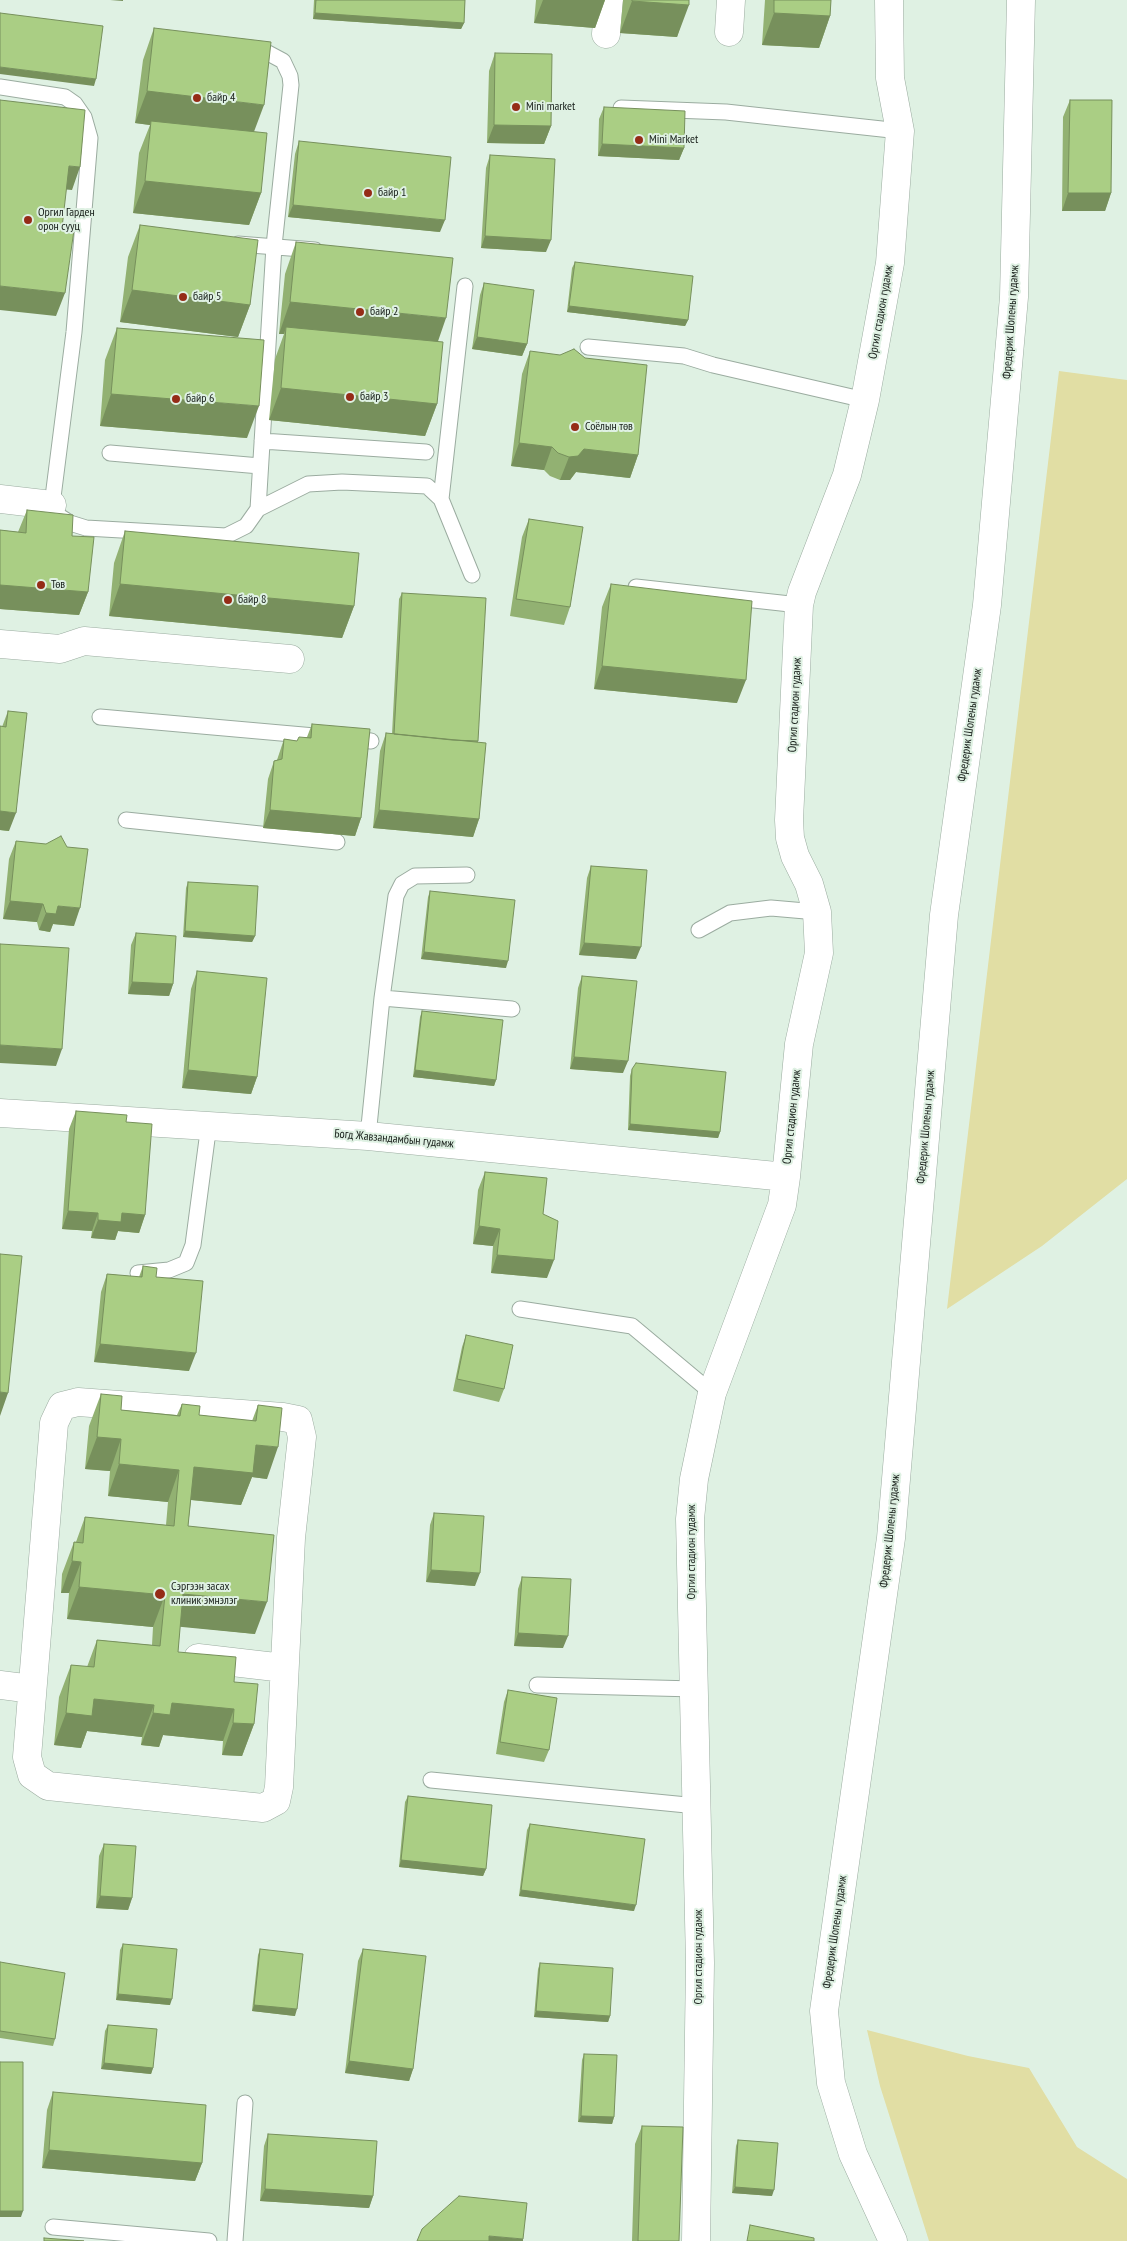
<!DOCTYPE html>
<html>
<head>
<meta charset="utf-8">
<style>
	body { margin:0 }
	canvas { display:block; background:#dff1e3 }
</style>
</head>
<body>
<canvas width="1127" height="2241"></canvas>
<script>
const context = document.querySelector('canvas').getContext('2d');
context.lineJoin = 'round';
function fill(path, color) {
  context.fillStyle = color;
  context.fill(path, 'evenodd');
}
function poly(rows) {
  const path = new Path2D();
  for (const r of rows) {
    path.moveTo(r[0], r[1]);
    for (let i = 2; i < r.length; i += 2) path.lineTo(r[i], r[i + 1]);
  }
  return path;
}
function trace(path, color, width, dash) {
  context.strokeStyle = color;
  context.lineWidth = width;
  context.lineCap = dash ? 'butt' : 'round';
  context.setLineDash(dash || []);
  context.stroke(path);
}
function write(font, color, halo, rows, align = 'center') {
  context.font = font + ' "PT Sans Narrow",sans-serif';
  context.lineWidth = 4;
  context.setLineDash([]);
  context.textBaseline = 'middle';
  context.strokeStyle = halo;
  context.fillStyle = color;
  for (const [text, x, y, turn = 0] of rows) {
    context.save();
    context.translate(x, y);
    context.rotate((+turn || 0) * Math.PI / 180);
    context.textAlign = isNaN(turn) ? turn : align;
    if (halo) context.strokeText(text, 0, 0);
    context.fillText(text, 0, 0);
    context.restore();
  }
}
const green = poly([
	[1059,371,1127,380,1127,1179,1042,1246,947,1309],
	[867,2030,968,2056,1029,2068,1077,2147,1127,2179,1127,2241,929,2241,880,2086]
]);
const service = poly([
	[0,87,65,97,75,104,84,117,90,138,74,332,52,505,59,516,70,523,86,528,226,536,246,526,258,509,274,246,291,85,290,76,283,61,268,53,250,52],
	[621,108,726,112,900,131],
	[238,244,315,250],
	[588,347,684,356,713,365,865,400],
	[262,441,426,452],
	[110,453,260,466],
	[441,499,465,286],
	[258,509,308,484,342,482,427,486,441,499,472,575],
	[636,587,799,605],
	[100,717,371,741],
	[126,820,337,842],
	[699,930,730,913,771,908,817,912],
	[382,998,512,1009],
	[368,1136,382,998,396,896,402,884,415,876,467,875],
	[138,1273,169,1270,186,1263,193,1245,209,1124],
	[520,1309,632,1326,712,1393],
	[537,1685,695,1689],
	[431,1780,697,1806],
	[53,2227,209,2241],
	[235,2241,245,2103]
]);
const minor = poly([
	[729,32,731,0],
	[606,34,609,0],
	[0,499,52,505],
	[0,644,60,649,84,641,290,659],
	[0,1113,368,1136,786,1177],
	[78,1402,283,1417,298,1420,302,1437,291,1538,279,1787,276,1801,263,1808,48,1786,32,1775,27,1757,54,1423,62,1406,78,1402],
	[198,1658,284,1668],
	[0,1685,32,1689],
	[696,2241,700,1963,690,1519,694,1479,712,1393,782,1205,786,1177,799,1044,819,953,817,912,809,884,795,856,790,838,789,820,799,605,802,592,847,475,865,400,890,263,900,131,890,78,889,0]
]);
const tertiary = poly([
	[893,2241,853,2154,831,2083,824,2011,891,1538,944,915,987,605,1014,297,1021,0]
]);
const wall = poly([
	[314,0,465,0,464,23,461,29,313,19],
	[536,0,605,0,595,28,534,23],
	[623,0,689,0,677,37,620,33],
	[765,0,831,0,830,16,819,48,762,45],
	[154,28,254,132,261,193,249,225,133,213,139,153,150,125,135,123,143,60],
	[495,53,551,126,544,144,487,143,489,71],
	[1070,100,1111,193,1105,211,1062,211,1063,117],
	[604,107,684,148,679,160,598,156,599,119],
	[299,141,440,232,288,217,295,154],
	[490,155,546,252,481,248,486,168],
	[140,225,250,305,238,337,120,322,128,257],
	[296,242,437,342,437,404,425,436,269,420,275,359,284,334,279,334,285,274],
	[575,262,688,320,685,326,567,312,572,268],
	[484,283,527,344,522,356,472,349,480,295],
	[117,328,247,438,100,426,105,360],
	[530,351,638,455,630,478,576,472,570,480,560,480,550,476,544,470,511,466,522,374],
	[27,510,72,536,88,592,79,615,0,609,0,530,18,532],
	[529,519,570,607,564,625,510,616,522,537],
	[125,531,354,606,342,638,109,616,114,563],
	[611,584,737,703,594,689,602,607],
	[402,593,478,741,479,819,473,837,373,828,380,751,386,733,392,734,399,599],
	[8,711,9,831,0,830,0,726,2,727],
	[312,724,361,818,355,836,263,828,268,779,274,761,277,760,284,739,297,741,307,737],
	[16,841,74,926,53,924,50,932,39,930,37,922,3,919,9,859],
	[591,866,636,959,579,955,587,878],
	[188,882,255,936,252,942,183,937,186,888],
	[430,891,506,968,421,959,428,897],
	[136,933,173,984,169,996,128,994,131,945],
	[197,971,257,1077,251,1094,182,1088,191,989],
	[582,976,623,1073,570,1069,578,988],
	[422,1011,496,1080,494,1086,413,1077,420,1017],
	[632,1069,720,1132,718,1138,628,1130,630,1076],
	[76,1111,126,1122,145,1215,139,1233,118,1231,115,1240,91,1238,92,1231,62,1229,69,1129],
	[485,1172,543,1214,547,1278,491,1273,493,1246,473,1244,478,1190],
	[143,1266,156,1277,189,1371,94,1362,101,1292,107,1274,139,1277],
	[466,1335,504,1389,499,1402,453,1391,462,1347],
	[101,1394,121,1410,177,1415,182,1404,199,1415,252,1421,258,1405,267,1479,252,1477,241,1505,191,1500,188,1526,255,1634,180,1626,178,1652,234,1682,254,1724,242,1756,222,1755,223,1741,163,1735,159,1747,141,1745,142,1737,87,1731,81,1748,54,1745,59,1697,71,1665,87,1667,97,1640,152,1645,153,1627,67,1619,69,1593,61,1593,62,1574,74,1542,76,1542,85,1517,166,1525,168,1502,108,1496,110,1471,85,1469,89,1426],
	[434,1513,475,1586,426,1582,430,1525],
	[522,1577,563,1648,514,1646,518,1589],
	[508,1690,549,1750,544,1762,496,1754,504,1702],
	[408,1796,486,1869,483,1876,399,1867,405,1802],
	[530,1824,634,1911,519,1896,527,1830],
	[104,1844,132,1898,128,1910,96,1908,99,1856],
	[123,1944,170,2005,116,2000,120,1950],
	[260,1949,295,2016,252,2011,258,1955],
	[363,1949,413,2069,409,2081,345,2073,358,1961],
	[0,1962,55,2039,53,2046,0,2038],
	[540,1963,610,2016,608,2022,534,2017,538,1969],
	[108,2025,153,2068,151,2074,101,2069,105,2031],
	[584,2054,614,2117,612,2124,578,2122,582,2060],
	[53,2092,202,2163,195,2181,42,2168,47,2110],
	[642,2126,679,2241,632,2241,635,2144],
	[268,2134,373,2196,369,2208,260,2201,264,2146],
	[738,2140,772,2196,732,2193,736,2146]
]);
const shadedWall = poly([
	[110,0,123,0,123,1],
	[543,0,605,0,595,28,534,23],
	[632,1,689,5,677,37,620,33],
	[315,13,464,23,461,29,313,19],
	[774,13,830,16,819,48,762,45],
	[0,67,96,79,94,86,0,74],
	[147,91,264,105,252,137,151,121,150,125,135,123],
	[494,125,551,126,544,144,487,143],
	[602,144,684,148,679,160,598,156],
	[69,166,80,167,72,190,60,189],
	[145,181,261,193,249,225,133,213],
	[1068,193,1111,193,1105,211,1062,211],
	[293,205,445,220,440,232,288,217],
	[485,236,551,240,546,252,481,248],
	[0,286,65,293,56,316,0,310],
	[132,290,250,305,238,337,120,322],
	[290,302,446,318,435,350,286,327,284,334,279,334],
	[569,306,688,320,685,326,567,312],
	[477,337,527,344,522,356,472,349],
	[281,388,437,404,425,436,269,420],
	[111,394,259,406,247,438,100,426],
	[519,443,552,447,544,470,511,466],
	[584,449,638,455,630,478,576,472,570,480,560,480,569,457],
	[120,584,354,606,342,638,109,616],
	[0,585,88,592,79,615,0,609],
	[602,666,746,680,737,703,594,689],
	[270,810,361,818,355,836,263,828],
	[379,810,479,819,473,837,373,828],
	[0,811,16,813,9,831,0,830],
	[10,901,43,904,37,922,3,919],
	[58,906,80,908,74,926,53,924,50,932,39,930,46,913],
	[185,931,255,936,252,942,183,937],
	[584,943,641,947,636,959,579,955],
	[424,952,508,961,506,968,421,959],
	[132,982,173,984,169,996,128,994],
	[0,1045,62,1049,56,1066,0,1063],
	[574,1057,628,1061,623,1073,570,1069],
	[188,1070,257,1077,251,1094,182,1088],
	[415,1070,496,1080,494,1086,413,1077],
	[630,1124,720,1132,718,1138,628,1130],
	[68,1211,98,1213,92,1231,62,1229],
	[122,1213,145,1215,139,1233,118,1231,115,1240,91,1238,98,1220],
	[479,1226,500,1229,493,1246,473,1244],
	[497,1255,554,1260,547,1278,491,1273],
	[100,1344,196,1353,189,1371,94,1362],
	[0,1392,8,1393,0,1416],
	[97,1437,121,1439,110,1471,85,1469],
	[256,1445,278,1447,267,1479,252,1477,241,1505,182,1499,194,1467],
	[119,1464,179,1470,168,1502,108,1496],
	[72,1561,81,1562,69,1593,61,1593],
	[431,1570,480,1573,475,1586,426,1582],
	[79,1587,165,1595,153,1627,67,1619],
	[183,1594,267,1602,255,1634,172,1626],
	[518,1633,568,1636,563,1648,514,1646],
	[94,1699,154,1705,142,1737,87,1731,81,1748,54,1745,66,1713],
	[172,1703,234,1709,223,1741,163,1735,159,1747,141,1745,153,1713],
	[233,1723,254,1724,242,1756,222,1755],
	[401,1860,486,1869,483,1876,399,1867],
	[521,1890,636,1905,634,1911,519,1896],
	[100,1896,132,1898,128,1910,96,1908],
	[118,1994,172,1999,170,2005,116,2000],
	[254,2005,297,2009,295,2016,252,2011],
	[536,2011,610,2016,608,2022,534,2017],
	[349,2061,413,2069,409,2081,345,2073],
	[104,2063,153,2068,151,2074,101,2069],
	[581,2116,614,2117,612,2124,578,2122],
	[49,2150,202,2163,195,2181,42,2168],
	[735,2187,774,2190,772,2196,732,2193],
	[265,2189,373,2196,369,2208,260,2201],
	[0,2211,23,2211,21,2217,0,2217],
	[489,2236,523,2239,523,2241,488,2241]
]);
const building = poly([
	[316,0,465,0,464,23,315,13,316,0],
	[632,0,689,0,689,5,632,1,632,0],
	[774,0,831,0,830,16,774,13,774,0],
	[0,13,103,26,96,79,0,67,0,13],
	[154,28,271,42,264,105,147,91,154,28],
	[495,53,552,54,551,126,494,125,495,53],
	[0,100,85,110,80,167,69,166,62,228,74,230,65,293,0,286,0,100],
	[1070,100,1112,100,1111,193,1068,193,1070,100],
	[604,107,685,111,684,148,602,144,604,107],
	[151,121,267,133,261,193,145,181,151,121],
	[299,141,451,157,445,220,293,205,299,141],
	[490,155,555,159,551,240,485,236,490,155],
	[140,225,258,240,250,305,132,290,140,225],
	[296,242,453,258,446,318,290,302,296,242],
	[575,262,693,276,688,320,569,306,575,262],
	[484,283,534,290,527,344,477,337,484,283],
	[286,327,443,342,437,404,281,388,286,327],
	[117,328,264,340,259,406,111,394,117,328],
	[574,349,585,358,647,365,638,455,584,449,578,456,569,457,558,453,552,447,519,443,530,351,560,355,574,349],
	[27,510,73,515,72,536,94,537,88,592,0,585,0,530,26,533,27,510],
	[529,519,583,527,570,607,516,599,529,519],
	[125,531,359,553,354,606,120,584,125,531],
	[611,584,752,601,746,680,602,666,611,584],
	[402,593,486,598,478,741,452,740,394,734,402,593],
	[8,711,27,713,16,813,0,811,0,726,6,727,8,711],
	[312,724,370,729,361,818,270,810,274,761,282,759,284,739,297,741,299,737,311,738,312,724],
	[386,733,486,743,479,819,379,810,386,733],
	[61,836,67,847,88,849,80,908,58,906,56,914,46,913,43,904,10,901,16,841,46,844,61,836],
	[591,866,647,870,641,947,584,943,591,866],
	[188,882,258,886,255,936,185,931,188,882],
	[430,891,515,900,508,961,424,952,430,891],
	[136,933,176,936,173,984,132,982,136,933],
	[0,944,69,948,62,1049,0,1045,0,944],
	[197,971,267,978,257,1077,188,1070,197,971],
	[582,976,637,981,628,1061,574,1057,582,976],
	[422,1011,503,1020,496,1080,415,1070,422,1011],
	[636,1063,726,1072,720,1132,630,1124,632,1069,636,1063],
	[76,1111,127,1115,126,1122,152,1124,145,1215,122,1213,121,1222,98,1220,98,1213,68,1211,76,1111],
	[485,1172,547,1178,543,1214,558,1221,554,1260,497,1255,500,1229,479,1226,485,1172],
	[0,1254,22,1256,8,1393,0,1392,0,1254],
	[143,1266,157,1268,156,1277,203,1281,196,1353,100,1344,107,1274,142,1277,143,1266],
	[466,1335,513,1345,504,1389,457,1379,466,1335],
	[101,1394,122,1396,121,1410,180,1416,182,1404,200,1406,199,1415,256,1421,258,1405,282,1408,278,1447,256,1445,253,1473,194,1467,188,1526,274,1535,267,1602,183,1594,178,1652,236,1657,234,1682,258,1684,254,1724,233,1723,234,1709,172,1703,170,1715,153,1713,154,1705,94,1699,92,1716,66,1713,71,1665,94,1667,97,1640,160,1646,165,1595,79,1587,81,1562,72,1561,74,1542,83,1543,85,1517,174,1526,179,1470,119,1464,121,1439,97,1437,101,1394],
	[434,1513,484,1516,480,1573,431,1570,434,1513],
	[522,1577,571,1579,568,1636,518,1633,522,1577],
	[508,1690,557,1698,549,1750,500,1742,508,1690],
	[408,1796,492,1805,486,1869,401,1860,408,1796],
	[530,1824,645,1839,636,1905,521,1890,530,1824],
	[104,1844,136,1846,132,1898,100,1896,104,1844],
	[123,1944,177,1949,172,1999,118,1994,123,1944],
	[260,1949,303,1954,297,2009,254,2005,260,1949],
	[363,1949,426,1956,413,2069,349,2061,363,1949],
	[0,1962,65,1973,55,2039,0,2031,0,1962],
	[540,1963,613,1968,610,2016,536,2011,540,1963],
	[108,2025,157,2029,153,2068,104,2063,108,2025],
	[584,2054,617,2055,614,2117,581,2116,584,2054],
	[0,2062,23,2062,23,2211,0,2211,0,2062],
	[53,2092,206,2105,202,2163,49,2150,53,2092],
	[642,2126,683,2127,679,2241,638,2241,642,2126],
	[268,2134,377,2141,373,2196,265,2189,268,2134],
	[738,2140,778,2143,774,2190,735,2187,738,2140],
	[459,2196,527,2203,523,2239,489,2236,489,2241,417,2241,422,2229,459,2196],
	[750,2225,814,2238,814,2241,747,2241,750,2225],
	[44,2238,84,2241,44,2241,44,2238]
]);
const markers = [
	[197,98,5,"#952c17"],
	[516,107,5,"#952c17"],
	[639,140,5,"#952c17"],
	[368,193,5,"#952c17"],
	[28,220,5,"#952c17"],
	[183,297,5,"#952c17"],
	[360,312,5,"#952c17"],
	[350,397,5,"#952c17"],
	[176,399,5,"#952c17"],
	[575,427,5,"#952c17"],
	[41,585,5,"#952c17"],
	[228,600,5,"#952c17"],
	[160,1594,6,"#952c17"]
];
const poiNames = [
	["байр 4",207,98],
	["Mini market",526,107],
	["Mini Market",649,140],
	["байр 1",378,193],
	["Оргил Гарден",38,213],
	["орон сууц",38,227],
	["байр 5",193,297],
	["байр 2",370,312],
	["байр 3",360,397],
	["байр 6",186,399],
	["Соёлын төв",585,427],
	["Төв",51,585],
	["байр 8",238,600],
	["Сэргээн засах",171,1587],
	["клиник эмнэлэг",171,1601]
];
const streetNames = [
	["Оргил стадион гудамж",881,312,-80],
	["Фредерик Шопены гудамж",1011,322,-86],
	["Оргил стадион гудамж",795,705,-87],
	["Фредерик Шопены гудамж",970,725,-82],
	["Оргил стадион гудамж",792,1117,-84],
	["Фредерик Шопены гудамж",926,1127,-85],
	["Богд Жавзандамбын гудамж",394,1139,5],
	["Фредерик Шопены гудамж",890,1531,-84],
	["Оргил стадион гудамж",692,1552,-90],
	["Фредерик Шопены гудамж",835,1932,-82],
	["Оргил стадион гудамж",699,1957,-90]
];
fill(green, '#e1dea4');
trace(service, '#9baca0', 17);
trace(minor, '#9baca0', 29);
trace(tertiary, '#9baca0', 29);
trace(service, '#fff', 15);
trace(minor, '#fff', 28);
trace(tertiary, '#fff', 28);
fill(wall, '#92b172');
fill(shadedWall, '#77905c');
fill(building, '#aace84');
trace(building, '#77905c', 1);
for (const [x, y, r, color] of markers) {
  const dot = new Path2D();
  dot.arc(x, y, r, 0, 2 * Math.PI);
  context.fillStyle = color;
  context.fill(dot);
  trace(dot, '#dff1e3', 2);
}
write('12px', '#171e19', '#dff1e3', poiNames, 'left');
write('12px', '#171e19', '#dff1e3', streetNames);
</script>
</body>
</html>
